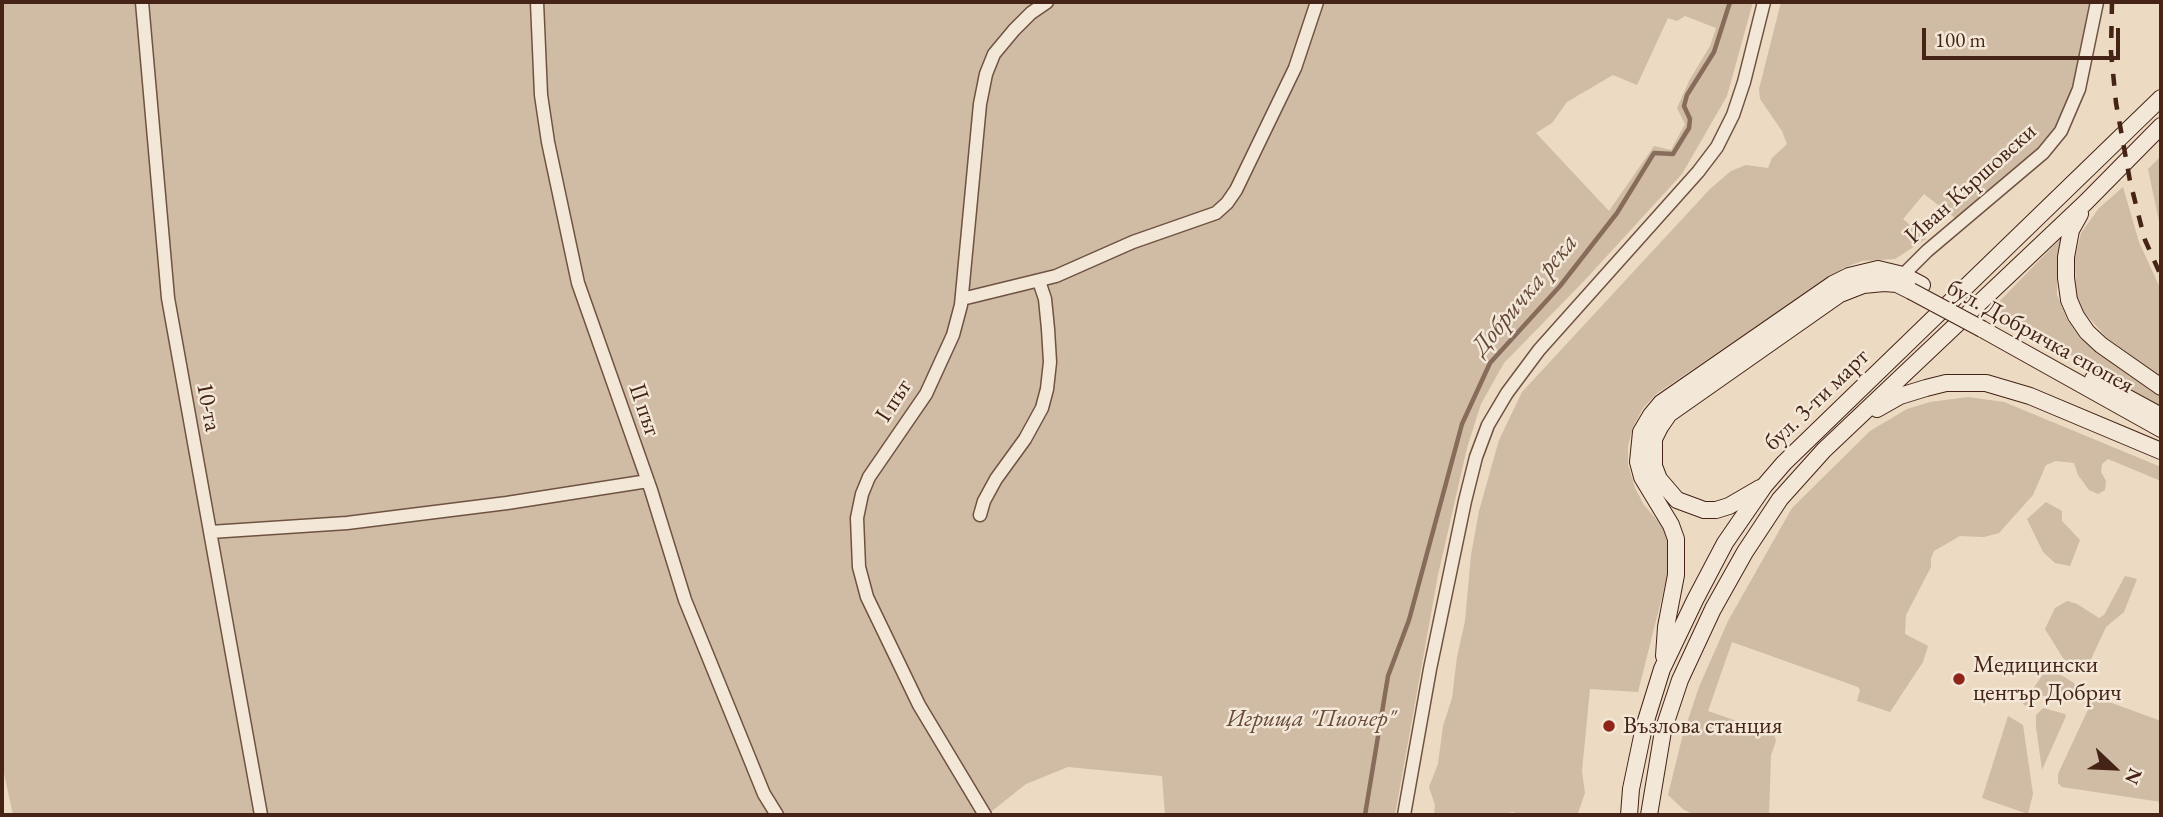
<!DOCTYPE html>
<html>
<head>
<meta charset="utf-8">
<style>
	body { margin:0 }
	#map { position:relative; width:2163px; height:817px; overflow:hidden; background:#ecdac2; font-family:"EB Garamond",serif }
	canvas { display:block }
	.frame { position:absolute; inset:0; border:4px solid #452417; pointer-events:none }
	.north { position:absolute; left:2079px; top:733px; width:70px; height:70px; -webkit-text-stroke:5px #f3e7d7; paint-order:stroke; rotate:113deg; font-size:19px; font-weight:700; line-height:28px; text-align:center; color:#452417 }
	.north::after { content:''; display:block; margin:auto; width:24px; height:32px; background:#452417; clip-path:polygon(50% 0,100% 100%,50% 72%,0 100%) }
	.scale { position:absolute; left:1922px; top:28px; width:198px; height:32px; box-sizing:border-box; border:4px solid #452417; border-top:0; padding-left:9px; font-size:21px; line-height:24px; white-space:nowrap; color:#452417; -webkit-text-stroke:5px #f3e7d7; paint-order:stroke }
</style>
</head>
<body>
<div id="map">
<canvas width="2163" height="817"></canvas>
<div class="frame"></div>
<div class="north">N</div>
<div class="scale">100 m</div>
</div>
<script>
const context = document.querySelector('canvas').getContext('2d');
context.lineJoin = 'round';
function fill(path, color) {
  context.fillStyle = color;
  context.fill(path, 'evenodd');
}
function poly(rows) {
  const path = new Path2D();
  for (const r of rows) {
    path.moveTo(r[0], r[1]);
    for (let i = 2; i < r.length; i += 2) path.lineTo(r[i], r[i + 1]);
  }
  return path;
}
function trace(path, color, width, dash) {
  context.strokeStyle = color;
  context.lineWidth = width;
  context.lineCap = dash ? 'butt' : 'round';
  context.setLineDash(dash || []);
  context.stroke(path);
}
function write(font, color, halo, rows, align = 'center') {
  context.font = font + ' "EB Garamond",serif';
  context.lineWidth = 5;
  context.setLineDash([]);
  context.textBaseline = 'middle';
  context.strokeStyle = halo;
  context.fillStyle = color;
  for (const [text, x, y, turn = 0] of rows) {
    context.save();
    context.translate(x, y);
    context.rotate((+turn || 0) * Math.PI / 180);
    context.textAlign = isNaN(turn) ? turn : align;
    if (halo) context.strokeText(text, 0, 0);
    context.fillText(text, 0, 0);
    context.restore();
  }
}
const green = poly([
	[2,2,1753,2,1727,96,1682,174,1584,281,1504,363,1481,404,1467,448,1438,575,1395,815,1165,815,1162,776,1068,767,1026,784,987,815,13,815,2,764],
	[1685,16,1716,28,1710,46,1689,81,1677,108,1685,124,1671,150,1654,146,1609,211,1536,133,1552,123,1567,102,1613,75,1637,85,1668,18,1677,21],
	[1781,2,2091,2,2074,88,2057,128,2039,149,1955,218,1924,194,1903,219,1926,239,1895,259,1862,261,1843,268,1656,394,1643,408,1633,427,1628,446,1628,465,1635,488,1644,505,1663,527,1667,540,1670,556,1668,573,1638,692,1590,689,1582,771,1585,793,1578,813,1569,815,1519,815,1513,812,1495,815,1434,815,1435,805,1429,787,1438,764,1443,726,1452,698,1457,657,1465,621,1471,555,1479,511,1499,440,1522,392,1710,189,1731,171,1746,165,1768,168,1772,158,1787,144,1782,131,1760,99,1759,89],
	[2161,156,2161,231,2148,169],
	[2123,187,2139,242,2161,290,2161,376,2107,338,2083,311,2076,298,2075,258,2081,233,2099,208],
	[2061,238,2057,258,2057,295,2068,321,2080,338,2096,352,2161,396,2161,406,1991,310],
	[1968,397,2004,402,2161,467,2161,481,2108,459,2102,464,2101,472,2106,481,2105,490,2098,494,2089,490,2078,475,2074,463,2056,461,2046,465,2033,495,1999,533,1984,537,1960,536,1934,551,1931,558,1931,567,1906,615,1905,634,1928,646,1923,662,1890,712,1857,701,1860,690,1858,687,1732,642,1708,711,1774,734,1776,741,1771,755,1769,815,1694,815,1683,809,1668,795,1682,738,1699,687,1728,621,1792,508,1870,431,1907,409,1930,402],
	[2046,502,2062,511,2062,521,2080,540,2070,566,2055,563,2043,552,2027,519],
	[2125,576,2137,579,2124,612,2106,627,2087,668,2071,666,2063,658,2045,629,2055,608,2067,601,2077,604,2099,618,2104,615],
	[2040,662,2074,683,2077,690,2072,701,2067,702,2049,696,2040,696,2032,700,2028,707,2023,704,2043,674,2029,665],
	[2098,698,2161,721,2161,802,2062,787,2058,783,2058,774,2092,701],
	[2043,708,2065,714,2066,716,2042,770,2036,727,2036,715],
	[2008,716,2023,725,2033,794,2028,814,1982,798]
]);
const stream = poly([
	[1365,815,1388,676,1409,620,1462,424,1490,363,1560,286,1617,213,1654,153,1673,154,1689,128,1690,119,1684,106,1687,95,1714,52,1730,2]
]);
const minor = poly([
	[142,2,168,298,261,815],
	[537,2,541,95,548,142,578,283,651,490,685,600,764,794,777,815],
	[1903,275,1927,251,2043,153,2061,131,2079,89,2097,2],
	[962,299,1056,276,1133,242,1216,213,1227,203,1236,190,1295,68,1317,2],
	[980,515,984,501,996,479,1025,439,1042,408,1047,389,1050,362,1048,329,1045,299,1039,281],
	[210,532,347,523,507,503,648,481],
	[985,815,919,705,867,597,859,567,857,518,862,494,869,477,926,394,953,335,961,305,980,104,986,74,994,54,1014,30,1031,13,1047,2],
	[1404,815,1430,669,1465,501,1476,457,1488,425,1507,393,1539,350,1698,172,1717,147,1733,115,1744,82,1764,2]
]);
const secondary = poly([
	[2080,214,2071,230,2066,257,2066,278,2069,300,2076,316,2087,332,2101,345,2161,387],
	[1982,329,2161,429],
	[2093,379,2161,416],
	[1877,409,1900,396,1926,388,1946,383,1986,383,2030,396,2161,451],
	[1760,488,1729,506,1716,510,1704,510,1677,500,1659,479,1654,466,1654,439,1660,427,1669,414,1840,294,1863,285,1884,283,1897,284,1911,291],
	[1664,656,1666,627,1676,575,1676,539,1671,525,1642,477,1638,462,1641,432,1651,415,1661,403,1833,284,1849,276,1878,269,1903,275,1922,285],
	[1629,815,1631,789,1644,727,1662,669,1695,600,1725,543,1765,485,1784,463,2161,98],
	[1649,815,1663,731,1680,680,1713,609,1745,552,1780,499,1824,450,2086,202,2161,126]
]);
const rail = poly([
	[2112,2,2111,52,2116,103,2130,181,2140,221,2145,240,2161,276]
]);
const secondaryBridge = poly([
	[1911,291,1982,329]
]);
const markers = [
	[1959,679,7,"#8f2418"],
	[1609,726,7,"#8f2418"]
];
const streetNames = [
	["Иван Кършовски",1971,184,-42],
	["бул. Добричка епопея",2040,337,29],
	["бул. 3-ти март",1817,400,-44],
	["І път",894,401,-57],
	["10-та",208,407,79],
	["ІІ път",644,410,71]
];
const poiNames = [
	["Медицински",1973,665],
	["център Добрич",1973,693],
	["Възлова станция",1623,726]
];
const parkNames = [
	["Игрища \"Пионер\"",1311,719]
];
const waterNames = [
	["Добричка река",1525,295,-50]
];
fill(green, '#d0bba5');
trace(stream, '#876c5b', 4.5);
trace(minor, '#6f5242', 15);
trace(secondary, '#452417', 18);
trace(minor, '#f3e7d7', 12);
trace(secondary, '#f3e7d7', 16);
trace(rail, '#452417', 4.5, [12, 12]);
trace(secondaryBridge, '#452417', 18, []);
trace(secondaryBridge, '#f3e7d7', 16);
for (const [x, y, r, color] of markers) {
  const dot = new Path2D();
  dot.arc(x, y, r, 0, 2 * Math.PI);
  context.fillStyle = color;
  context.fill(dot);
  trace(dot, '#f3e7d7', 2.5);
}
write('24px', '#452417', '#f3e7d7', streetNames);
write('24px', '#452417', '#f3e7d7', poiNames, 'left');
write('italic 24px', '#684a3a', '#f3e7d7', parkNames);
write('italic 26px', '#664839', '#f3e7d7', waterNames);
</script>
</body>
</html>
